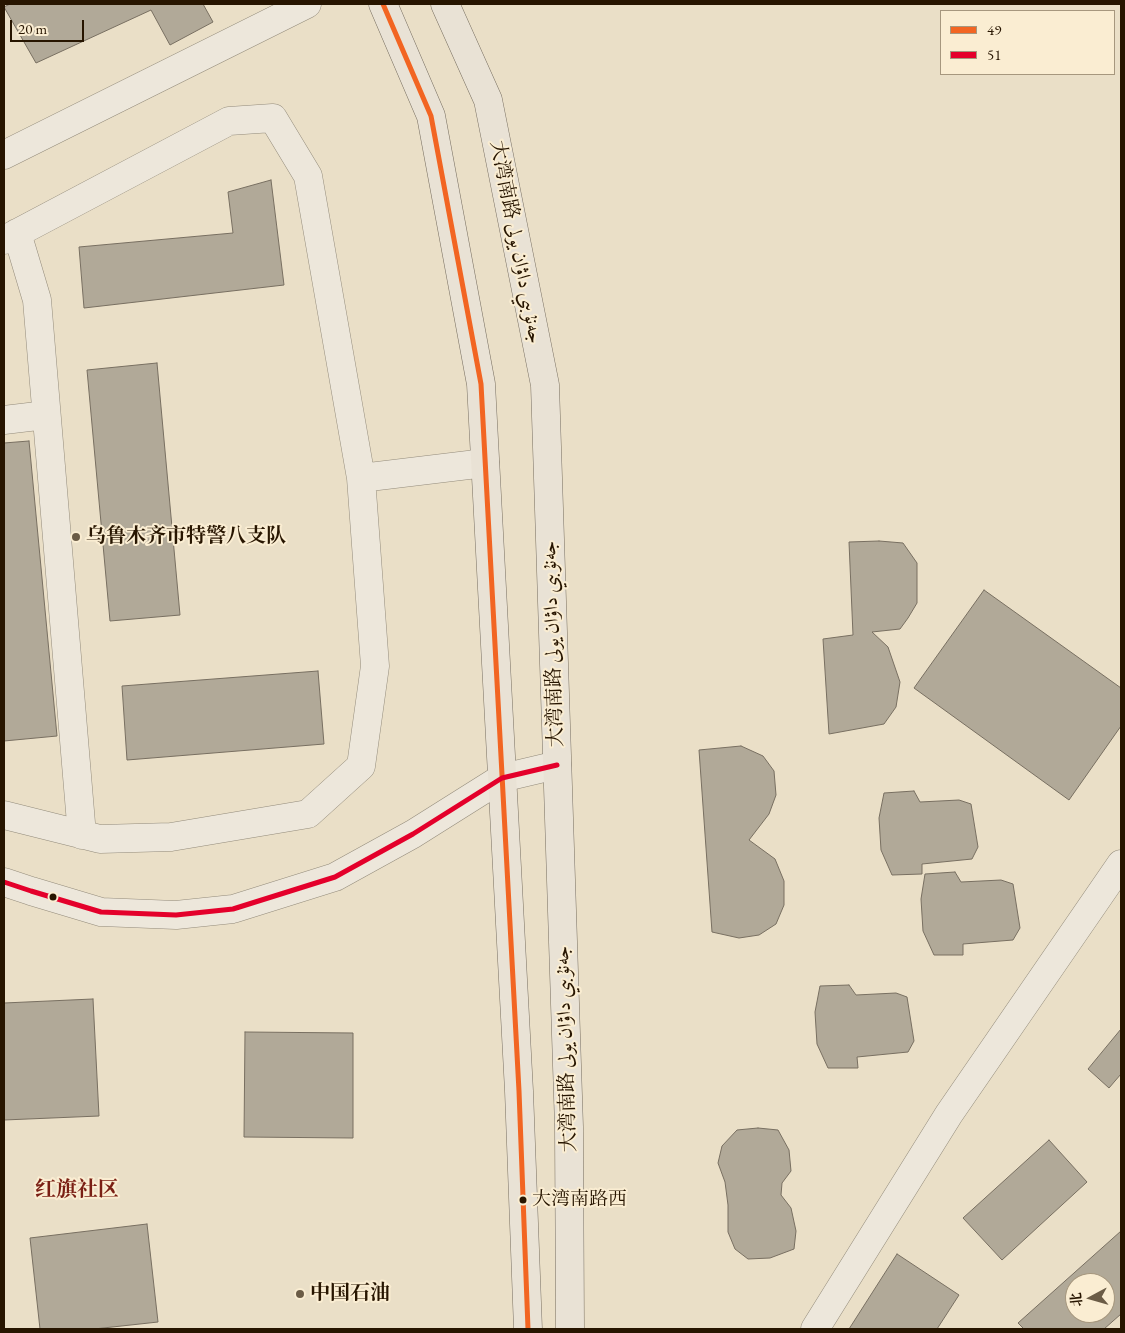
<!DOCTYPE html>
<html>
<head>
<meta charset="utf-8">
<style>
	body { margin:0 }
	#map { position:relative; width:1125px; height:1333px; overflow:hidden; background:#eadfc7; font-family:"EB Garamond","Noto Serif SC",serif }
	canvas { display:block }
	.frame { position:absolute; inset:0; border:5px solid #271500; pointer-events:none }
	.legend { position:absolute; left:940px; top:10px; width:175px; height:65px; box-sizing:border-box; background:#faedd2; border:1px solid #a6977e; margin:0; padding:6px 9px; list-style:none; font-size:15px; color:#271500 }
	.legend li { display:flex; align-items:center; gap:10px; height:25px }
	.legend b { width:25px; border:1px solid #a6977e }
	.north { position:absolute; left:1065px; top:1273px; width:50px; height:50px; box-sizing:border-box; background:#faedd2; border:1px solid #a6977e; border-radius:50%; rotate:264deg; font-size:14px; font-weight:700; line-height:20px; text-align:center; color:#271500 }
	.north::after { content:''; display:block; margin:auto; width:18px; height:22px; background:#6b5c46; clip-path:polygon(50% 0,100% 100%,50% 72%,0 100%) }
	.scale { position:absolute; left:10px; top:20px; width:74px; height:22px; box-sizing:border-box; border:2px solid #271500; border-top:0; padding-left:6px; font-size:15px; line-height:18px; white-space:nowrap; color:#271500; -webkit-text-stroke:4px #faedd2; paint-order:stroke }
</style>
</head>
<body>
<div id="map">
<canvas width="1125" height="1333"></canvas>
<div class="frame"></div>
<ul class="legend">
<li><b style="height:6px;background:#f26522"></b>49</li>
<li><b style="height:6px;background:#e4002b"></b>51</li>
</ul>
<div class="north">北</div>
<div class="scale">20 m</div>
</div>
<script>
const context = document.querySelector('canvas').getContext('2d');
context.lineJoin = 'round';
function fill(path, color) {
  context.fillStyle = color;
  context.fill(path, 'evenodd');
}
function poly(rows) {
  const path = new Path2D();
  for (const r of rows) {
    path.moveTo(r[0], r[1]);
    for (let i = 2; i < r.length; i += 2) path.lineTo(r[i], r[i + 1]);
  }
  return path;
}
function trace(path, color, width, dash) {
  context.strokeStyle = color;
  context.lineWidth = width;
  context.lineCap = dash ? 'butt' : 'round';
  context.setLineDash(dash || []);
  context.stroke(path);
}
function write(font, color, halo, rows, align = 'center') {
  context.font = font + ' "EB Garamond",Amiri,"Noto Serif SC",serif';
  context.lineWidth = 4;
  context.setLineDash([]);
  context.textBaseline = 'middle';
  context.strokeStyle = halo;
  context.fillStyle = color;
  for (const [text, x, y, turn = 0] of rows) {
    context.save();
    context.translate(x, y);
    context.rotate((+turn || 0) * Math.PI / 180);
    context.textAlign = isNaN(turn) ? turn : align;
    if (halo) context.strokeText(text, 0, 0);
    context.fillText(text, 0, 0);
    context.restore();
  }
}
const building = poly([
	[10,4,203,4,213,22,170,45,151,10,36,63,4,7,10,4],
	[271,180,284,285,84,308,79,247,233,233,228,192,271,180],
	[157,363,180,615,110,621,87,370,157,363],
	[29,441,57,736,4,741,4,443,29,441],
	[879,541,903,543,917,563,917,603,908,618,900,629,872,632,888,647,900,682,896,707,884,724,829,734,823,639,853,635,849,542,879,541],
	[984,590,1121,688,1121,726,1069,800,914,688,984,590],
	[318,671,324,744,127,760,122,686,318,671],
	[741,746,763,756,774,771,776,795,769,814,749,840,775,859,784,881,784,905,776,924,759,935,739,938,712,932,699,750,741,746],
	[914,791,920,802,959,800,971,804,978,847,972,859,922,864,922,874,892,875,881,850,879,818,884,793,914,791],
	[955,872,961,882,1001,880,1013,884,1020,928,1013,940,963,944,963,955,934,955,923,931,921,899,925,874,955,872],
	[849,985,856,995,896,993,907,997,914,1041,908,1052,857,1057,858,1068,828,1068,817,1044,815,1012,820,986,849,985],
	[93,999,99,1116,4,1120,4,1003,93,999],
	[1121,1029,1121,1074,1109,1088,1088,1069,1121,1029],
	[245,1032,353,1033,353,1138,244,1137,245,1032],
	[758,1128,778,1130,789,1150,791,1171,782,1183,781,1195,791,1208,796,1231,794,1249,770,1258,748,1259,735,1249,728,1232,728,1205,725,1182,718,1163,722,1146,737,1130,758,1128],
	[1049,1140,1087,1182,1002,1260,963,1218,1049,1140],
	[147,1224,158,1322,94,1329,40,1329,30,1238,147,1224],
	[1121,1231,1121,1314,1104,1329,1024,1329,1018,1323,1121,1231],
	[1075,1283,1105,1283,1105,1313,1075,1313,1075,1283],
	[897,1254,959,1295,937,1329,849,1329,897,1254]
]);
const minor = poly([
	[4,155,307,4],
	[17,233,37,300,82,835],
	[4,240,229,121,273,118,308,176,361,478,375,666,361,766,308,814,171,837,100,839,4,815],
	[4,420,46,415],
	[361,478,485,463],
	[4,882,31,891,101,912,176,915,233,909,335,877,413,834,502,778,557,765],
	[815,1329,949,1114,1121,864]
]);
const major = poly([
	[383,4,431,116,481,384,519,1091,528,1329],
	[445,4,488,100,545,385,569,1127,570,1329]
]);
const bus1 = poly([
	[383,4,431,116,481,384,519,1091,528,1329]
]);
const bus2 = poly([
	[4,882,31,891,101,912,176,915,233,909,335,877,413,834,502,778,557,765]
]);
const markers = [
	[76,537,5,"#6b5c46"],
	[53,897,4.5,"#271500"],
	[523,1200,4.5,"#271500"],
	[300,1294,5,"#6b5c46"]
];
const busNames = [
	["大湾南路西",532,1200]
];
const streetNames = [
	["大湾南路 جەنۇبىي داۋان يولى",516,242,79],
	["大湾南路 جەنۇبىي داۋان يولى",553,644,-92],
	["大湾南路 جەنۇبىي داۋان يولى",566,1049,-92]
];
const poiNames = [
	["乌鲁木齐市特警八支队",86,537],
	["中国石油",310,1294]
];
const neighbourhoodNames = [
	["红旗社区",77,1190]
];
fill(building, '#b1a998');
trace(building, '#786f61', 1);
trace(minor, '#938b7b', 29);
trace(major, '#786f61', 29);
trace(minor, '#ede7db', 28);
trace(major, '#e9e2d5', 28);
trace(bus1, '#f26522', 5);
trace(bus2, '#e4002b', 5);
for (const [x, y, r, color] of markers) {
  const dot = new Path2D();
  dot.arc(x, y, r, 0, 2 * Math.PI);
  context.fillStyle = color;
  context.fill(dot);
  trace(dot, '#faedd2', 2);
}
write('19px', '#271500', '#faedd2', busNames, 'left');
write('20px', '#271500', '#faedd2', streetNames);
write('bold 20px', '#271500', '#faedd2', poiNames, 'left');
write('bold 21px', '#7a1f14', '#faedd2', neighbourhoodNames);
</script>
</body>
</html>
